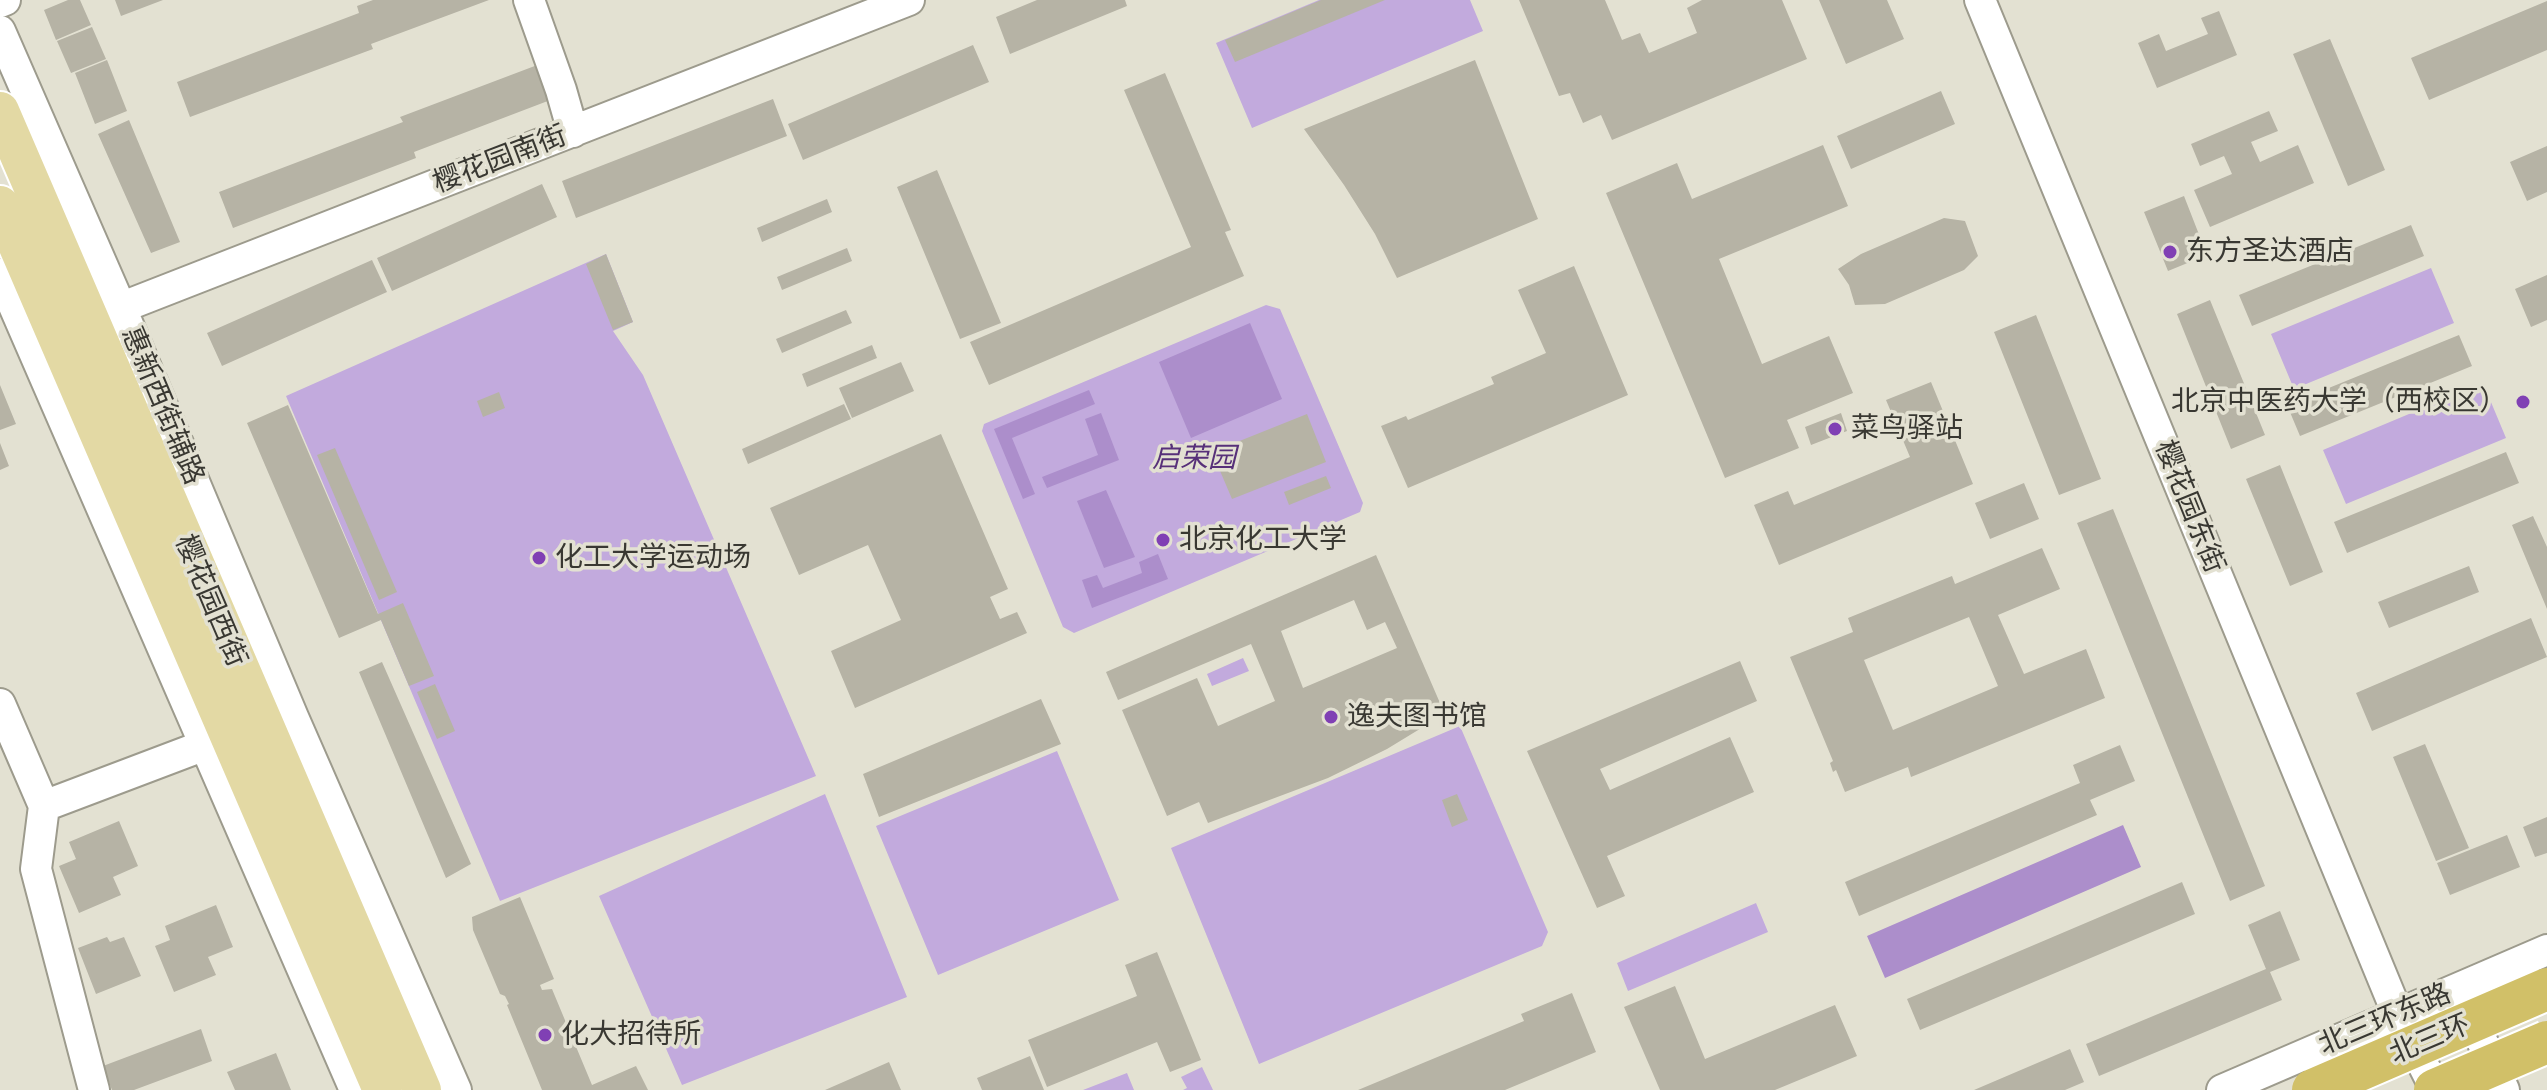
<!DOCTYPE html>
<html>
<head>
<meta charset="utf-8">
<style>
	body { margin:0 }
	canvas { display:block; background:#e3e1d2 }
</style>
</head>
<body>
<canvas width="2547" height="1090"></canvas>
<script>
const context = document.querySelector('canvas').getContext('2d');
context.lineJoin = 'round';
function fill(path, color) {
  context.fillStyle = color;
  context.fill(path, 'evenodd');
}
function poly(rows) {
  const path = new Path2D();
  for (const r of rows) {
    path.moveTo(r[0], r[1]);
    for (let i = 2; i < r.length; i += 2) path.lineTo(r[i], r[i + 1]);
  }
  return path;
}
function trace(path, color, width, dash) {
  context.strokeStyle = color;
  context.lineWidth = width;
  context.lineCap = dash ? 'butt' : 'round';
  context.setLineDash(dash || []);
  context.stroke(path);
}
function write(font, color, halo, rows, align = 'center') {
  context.font = font + ' Bitter,"Noto Sans SC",serif';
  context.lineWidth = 7;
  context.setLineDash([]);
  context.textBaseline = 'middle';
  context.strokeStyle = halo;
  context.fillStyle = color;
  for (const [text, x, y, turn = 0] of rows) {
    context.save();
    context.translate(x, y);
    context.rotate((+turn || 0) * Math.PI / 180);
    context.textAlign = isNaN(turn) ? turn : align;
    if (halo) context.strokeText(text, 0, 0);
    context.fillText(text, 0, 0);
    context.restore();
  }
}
const green = poly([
	[1319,0,1470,0,1483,31,1252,128,1216,43],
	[606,254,633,322,613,331,643,375,816,776,500,901,286,396],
	[2431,268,2454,323,2294,389,2271,334],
	[1266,305,1280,309,1363,503,1360,512,1074,633,1063,627,982,431,984,424],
	[2483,383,2506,438,2346,504,2323,450],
	[1243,658,1249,671,1212,686,1207,674],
	[1460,726,1548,932,1542,946,1259,1064,1171,848],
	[1057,751,1119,900,938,975,876,826],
	[825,794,907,997,682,1085,599,896],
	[1756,903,1768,932,1628,991,1617,963],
	[1202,1067,1213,1090,1183,1090,1187,1088,1181,1077],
	[1127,1073,1134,1090,1083,1090]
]);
const forest = poly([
	[1250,323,1282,399,1191,438,1159,362],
	[1089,390,1095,404,1012,438,1035,494,1023,499,994,429],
	[1101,413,1119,460,1047,488,1042,477,1098,455,1085,419],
	[1106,490,1135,557,1104,568,1077,501],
	[1158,554,1168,579,1092,608,1082,580,1097,575,1103,588,1142,573,1139,562],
	[2123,825,2141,867,1885,978,1867,936]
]);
const building = poly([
	[68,0,80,0,91,25,56,40,44,10],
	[115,0,163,0,121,16],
	[373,0,489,0,371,44,373,49,190,117,177,82,359,13,357,6],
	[1037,0,1125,0,1127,6,1010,54,996,17],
	[1321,0,1385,0,1235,62,1225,40],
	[1519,0,1605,0,1622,40,1640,33,1649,53,1697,33,1687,8,1702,0,1782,0,1807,59,1612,140,1601,115,1583,123,1570,93,1559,96],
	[1819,0,1887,0,1904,39,1846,64],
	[2547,1,2547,50,2429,100,2411,58],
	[2219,11,2237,55,2157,88,2138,43,2159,34,2166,51,2208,34,2201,18],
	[92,27,106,59,71,73,57,41],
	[2330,39,2385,170,2348,186,2293,54],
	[973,45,989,82,803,160,788,124],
	[107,60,127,111,95,124,75,73],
	[1475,60,1538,219,1397,278,1375,234,1344,185,1304,129],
	[540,64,553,99,414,152,416,158,233,228,219,192,403,122,400,117],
	[1165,73,1231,230,1225,232,1244,276,989,385,970,342,1191,247,1124,90],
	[1941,91,1955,124,1851,169,1837,136],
	[773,99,787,136,576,218,562,181],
	[2269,111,2278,131,2251,142,2260,162,2298,145,2314,183,2210,227,2194,190,2232,174,2224,156,2200,166,2191,144],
	[129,120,180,242,151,253,98,134],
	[1823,145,1848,206,1719,259,1762,364,1829,336,1853,393,1787,420,1799,448,1725,478,1606,193,1677,163,1692,199],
	[2547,146,2547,192,2527,201,2510,162],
	[937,170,1001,323,960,339,897,187],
	[542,184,557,217,392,291,377,258],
	[2184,196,2207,255,2168,271,2144,212],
	[827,199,832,212,762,242,757,228],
	[1944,218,1965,221,1978,256,1964,270,1885,304,1855,305,1849,285,1838,269,1861,254],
	[2411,225,2424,256,2252,326,2239,295],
	[847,248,852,261,782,290,777,277],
	[606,254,633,322,613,330,586,264],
	[372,260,387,292,222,366,207,333],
	[1574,266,1628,395,1408,488,1381,426,1406,416,1408,420,1494,384,1491,377,1546,353,1518,290],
	[2547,275,2547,320,2531,327,2515,289],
	[2210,300,2265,435,2231,449,2177,314],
	[846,310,852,323,782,353,776,339],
	[2036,315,2101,479,2059,495,1994,332],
	[2459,335,2472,366,2300,436,2287,405],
	[872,345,877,358,807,387,802,374],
	[901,362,914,391,852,418,839,388],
	[1931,382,1973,484,1779,565,1754,505,1788,491,1794,505,1910,457,1886,400],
	[0,385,16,424,0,430],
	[499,392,505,408,483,417,477,401],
	[844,404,851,419,748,464,742,449],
	[288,405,378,614,403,603,434,676,409,686,381,620,339,638,247,423],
	[1841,413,1847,431,1811,445,1805,427],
	[1307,414,1326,462,1232,499,1212,452],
	[941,434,1008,589,990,597,1000,619,1017,612,1027,633,855,708,831,651,901,620,868,545,799,575,770,508],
	[0,443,9,466,0,470],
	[335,448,397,592,379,600,317,455],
	[2506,452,2519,483,2347,553,2334,522],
	[2280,465,2323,572,2290,586,2246,479],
	[1326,476,1331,488,1289,505,1284,492],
	[2024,483,2039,519,1990,539,1975,503],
	[2113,509,2265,886,2230,901,2077,523],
	[2533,516,2547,547,2547,609,2512,525],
	[2042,548,2060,589,1998,615,2024,674,2086,649,2105,698,1911,777,1908,767,1845,792,1836,770,1833,772,1830,763,1833,761,1790,657,1853,632,1848,618,1952,576,1955,584],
	[1969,617,1998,686,1893,730,1864,660],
	[1376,555,1440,703,1422,710,1428,724,1387,749,1328,778,1208,823,1199,802,1167,816,1122,710,1197,678,1218,726,1275,701,1251,644,1118,700,1106,672],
	[1354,600,1367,630,1385,622,1397,648,1303,688,1281,631],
	[2469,566,2479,592,2389,628,2378,602],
	[2531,618,2547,657,2372,731,2356,693],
	[1740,661,1757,701,1600,769,1610,790,1730,737,1754,792,1607,856,1625,896,1597,908,1527,751],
	[382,662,471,864,446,878,359,672],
	[435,684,455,731,437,739,417,692],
	[1041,699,1061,744,879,817,863,774],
	[2425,744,2469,848,2436,861,2393,757],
	[2120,745,2135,781,2090,800,2097,815,1859,916,1845,882,2080,783,2073,765],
	[1457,794,1468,820,1452,827,1442,800],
	[2547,817,2547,853,2535,857,2523,827],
	[119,821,138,866,113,877,121,895,79,913,59,866,76,859,69,842],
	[2507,835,2520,867,2450,895,2437,863],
	[2182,882,2195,914,1920,1030,1907,999],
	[520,897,554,979,540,985,542,990,552,989,592,1085,636,1066,648,1090,542,1090,507,1005,509,1004,505,996,500,994,473,930,472,917],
	[216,905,233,947,208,957,216,975,174,992,155,946,170,940,165,926],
	[2280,911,2300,960,2270,972,2282,1000,2099,1076,2086,1044,2266,969,2248,925],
	[107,937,110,942,124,937,141,976,96,994,78,948],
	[1157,952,1201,1060,1170,1072,1157,1042,1047,1087,1028,1040,1137,996,1125,965],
	[1675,986,1705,1059,1835,1005,1857,1056,1775,1090,1660,1090,1624,1007],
	[1572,993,1596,1052,1505,1090,1358,1090,1524,1021,1521,1014],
	[201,1029,212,1061,134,1090,112,1090,103,1066],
	[2070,1049,2084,1082,2065,1090,1974,1090],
	[276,1053,291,1090,235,1090,227,1072],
	[1030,1056,1044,1090,982,1090,977,1078],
	[889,1062,901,1090,825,1090]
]);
const minor = poly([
	[529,0,561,90,573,132],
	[1980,0,2398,1015,2436,1090],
	[0,2,5,0],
	[0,31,121,308,293,717,456,1090],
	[0,274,355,1090],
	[102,315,909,0],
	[0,704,44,806],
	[2466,1005,2504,1090],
	[94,1090,36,869,44,806,221,739],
	[2222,1090,2547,950]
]);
const major = poly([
	[0,111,422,1090],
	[0,205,382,1090]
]);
const highwayBridge = poly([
	[2313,1090,2547,989],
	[2435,1090,2547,1042]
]);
const markers = [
	[2170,252,8,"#8040b4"],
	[2523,402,8,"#8040b4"],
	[1835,429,8,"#8040b4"],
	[1163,540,8,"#8040b4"],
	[539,558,8,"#8040b4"],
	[1331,717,8,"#8040b4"],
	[545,1035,8,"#8040b4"]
];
const streetNames = [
	["樱花园南街",500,160,-21],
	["惠新西街辅路",162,406,67],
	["樱花园东街",2189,507,68],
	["樱花园西街",210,601,67],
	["北三环东路",2385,1020,-23],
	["北三环",2430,1040,-23]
];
const poiNames = [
	["东方圣达酒店",2186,252],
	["北京中医药大学（西校区）",2507,402,"right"],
	["菜鸟驿站",1851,429],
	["北京化工大学",1179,540],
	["化工大学运动场",555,558],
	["逸夫图书馆",1347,717],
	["化大招待所",561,1035]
];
const parkNames = [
	["启荣园",1194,459]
];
fill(green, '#c2aadd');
fill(forest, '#ac8ecb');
fill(building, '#b6b3a5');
trace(minor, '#9d9b8d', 34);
trace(major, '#fff', 42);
trace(minor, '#fff', 30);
trace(major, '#e3d9a4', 38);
trace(highwayBridge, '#fff', 46, []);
trace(highwayBridge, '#d1c068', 42);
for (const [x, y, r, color] of markers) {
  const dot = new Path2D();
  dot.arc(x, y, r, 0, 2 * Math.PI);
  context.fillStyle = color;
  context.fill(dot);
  trace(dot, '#e3e1d2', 3);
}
write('28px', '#393832', '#e3e1d2', streetNames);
write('28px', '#393832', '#e3e1d2', poiNames, 'left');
write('italic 28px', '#573079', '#e3e1d2', parkNames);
</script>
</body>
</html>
